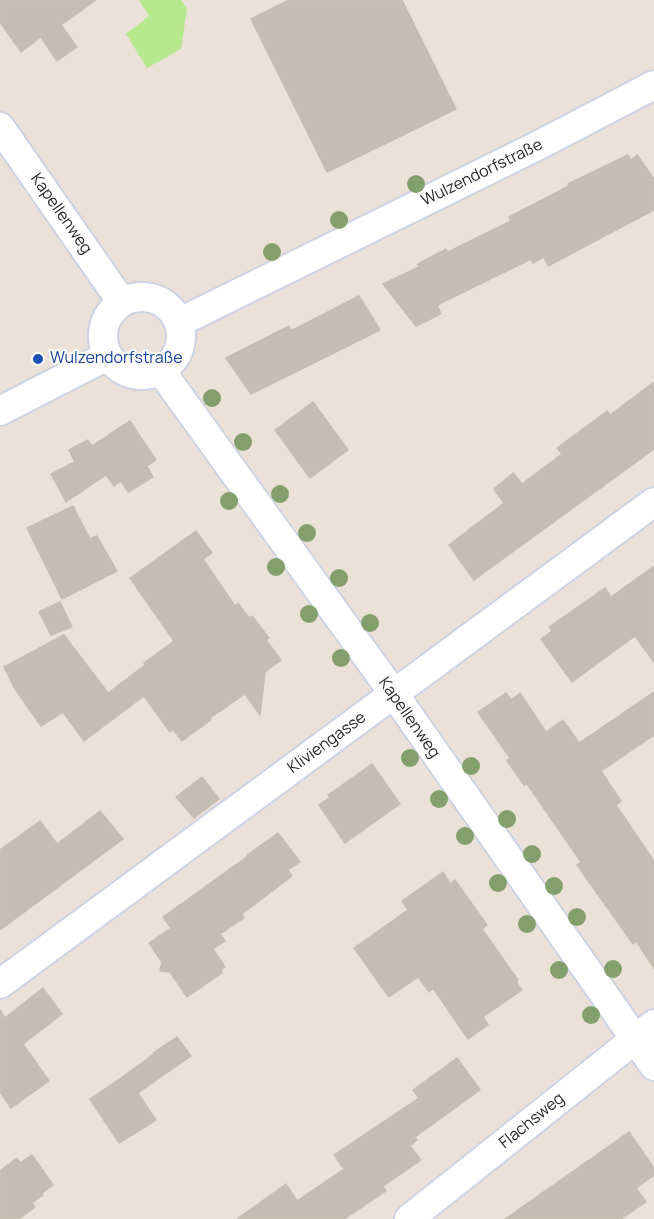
<!DOCTYPE html>
<html>
<head>
<meta charset="utf-8">
<style>
	body { margin:0 }
	canvas { display:block; background:#ece1d8 }
</style>
</head>
<body>
<canvas width="654" height="1219"></canvas>
<script>
const context = document.querySelector('canvas').getContext('2d');
context.lineJoin = 'round';
function fill(path, color) {
  context.fillStyle = color;
  context.fill(path, 'evenodd');
}
function poly(rows) {
  const path = new Path2D();
  for (const r of rows) {
    if (r.length === 3) {
      path.moveTo(r[0] + r[2], r[1]);
      path.arc(r[0], r[1], r[2], 0, 2 * Math.PI);
      continue;
    }
    path.moveTo(r[0], r[1]);
    for (let i = 2; i < r.length; i += 2) path.lineTo(r[i], r[i + 1]);
  }
  return path;
}
function trace(path, color, width, dash) {
  context.strokeStyle = color;
  context.lineWidth = width;
  context.lineCap = dash ? 'butt' : 'round';
  context.setLineDash(dash || []);
  context.stroke(path);
}
function write(font, color, halo, rows, align = 'center') {
  context.font = font + ' Manrope,sans-serif';
  context.lineWidth = 4.5;
  context.setLineDash([]);
  context.textBaseline = 'middle';
  context.strokeStyle = halo;
  context.fillStyle = color;
  for (const [text, x, y, turn = 0] of rows) {
    context.save();
    context.translate(x, y);
    context.rotate((+turn || 0) * Math.PI / 180);
    context.textAlign = isNaN(turn) ? turn : align;
    if (halo) context.strokeText(text, 0, 0);
    context.fillText(text, 0, 0);
    context.restore();
  }
}
const green = poly([
	[139,0,181,0,187,9,181,49,147,68,126,34,149,16]
]);
const building = poly([
	[0,0,96,0,61,25,77,47,57,61,41,37,21,52,0,22,0,0],
	[289,0,402,0,456,109,327,172,251,19,289,0],
	[628,155,631,160,637,155,654,179,654,210,548,266,544,257,533,263,531,259,437,305,441,314,416,326,383,284,419,267,418,264,446,249,448,252,511,221,509,217,569,186,568,184,628,155],
	[359,296,380,330,251,394,226,358,289,326,291,331,359,296],
	[654,382,654,449,474,580,449,545,504,503,494,489,513,473,522,484,562,454,557,448,607,411,610,415,654,382],
	[313,402,348,450,310,478,275,430,313,402],
	[130,421,156,460,147,466,153,477,128,492,121,481,114,486,106,475,66,502,51,474,75,462,69,450,88,440,92,446,130,421],
	[73,506,90,539,97,536,117,571,62,599,27,528,73,506],
	[196,531,212,553,203,559,235,606,238,603,249,618,252,616,269,638,266,640,281,660,265,672,260,715,245,694,210,718,211,720,182,741,173,729,170,732,144,696,84,741,63,712,41,726,15,689,4,667,64,635,108,693,145,665,144,663,174,641,130,578,196,531],
	[654,566,654,662,635,636,572,682,541,639,552,631,549,627,605,588,611,597,654,566],
	[60,602,72,627,51,635,39,612,60,602],
	[654,692,654,735,601,771,621,801,616,805,654,861,654,968,636,941,633,944,577,865,581,862,527,784,524,785,507,761,510,758,478,712,506,693,511,700,520,693,546,732,563,720,579,743,654,692],
	[372,764,400,804,345,843,319,805,330,797,328,795,372,764],
	[202,777,219,799,194,818,176,797,202,777],
	[100,811,123,839,0,930,0,850,40,821,57,844,100,811],
	[278,833,300,862,288,870,292,876,242,914,244,918,220,934,225,941,213,949,225,967,221,970,222,973,187,997,170,972,160,971,162,962,149,943,171,928,163,917,248,856,247,855,278,833],
	[443,872,450,884,455,880,487,925,482,929,518,980,516,982,522,990,483,1017,488,1025,468,1039,433,988,429,992,418,977,389,997,354,948,408,910,402,901,443,872],
	[43,988,62,1014,23,1044,49,1081,11,1108,0,1092,0,1010,5,1018,43,988],
	[177,1037,191,1056,138,1093,156,1120,119,1143,90,1099,121,1078,154,1054,153,1053,177,1037],
	[457,1058,480,1090,415,1137,417,1140,410,1146,421,1160,383,1186,386,1191,344,1219,237,1219,286,1184,297,1201,344,1169,334,1155,419,1098,413,1090,457,1058],
	[629,1132,654,1168,654,1175,636,1188,646,1202,621,1219,505,1219,629,1132],
	[32,1155,53,1185,42,1193,43,1195,32,1203,35,1207,19,1219,0,1219,0,1171,17,1158,20,1163,32,1155]
]);
const minor = poly([
	[0,127,121,301],
	[142,336,39],
	[180,322,539,145,654,85],
	[161,371,394,694,654,1066],
	[0,411,107,356],
	[0,984,654,502],
	[409,1219,654,1024]
]);
const trees = [
	[416,184],
	[339,220],
	[272,252],
	[212,398],
	[243,442],
	[280,494],
	[229,501],
	[307,533],
	[276,567],
	[339,578],
	[309,614],
	[370,623],
	[341,658],
	[410,758],
	[471,766],
	[439,799],
	[507,819],
	[465,836],
	[532,854],
	[498,883],
	[554,886],
	[577,917],
	[527,924],
	[613,969],
	[559,970],
	[591,1015]
];
const markers = [
	[38,359,6,"#1a4fb4"]
];
const streetNames = [
	["Wulzendorfstraße",482,173,-26],
	["Kapellenweg",61,214,55],
	["Kapellenweg",409,718,55],
	["Kliviengasse",327,743,-36],
	["Flachsweg",532,1121,-39]
];
const transitNames = [
	["Wulzendorfstraße",50,359]
];
fill(green, '#b6e98e');
fill(building, '#c3bdb4');
trace(building, '#c7bdb2', 1.5);
trace(minor, '#cdd3e3', 32);
trace(minor, '#fff', 28);
context.fillStyle = '#83a06c';
for (const [x, y] of trees) {
  context.beginPath();
  context.arc(x, y, 9, 0, 2 * Math.PI);
  context.fill();
}
for (const [x, y, r, color] of markers) {
  const dot = new Path2D();
  dot.arc(x, y, r, 0, 2 * Math.PI);
  context.fillStyle = color;
  context.fill(dot);
  trace(dot, '#fff', 2);
}
write('16px', '#282828', '#fff', streetNames);
write('16px', '#164399', '#fff', transitNames, 'left');
</script>
</body>
</html>
